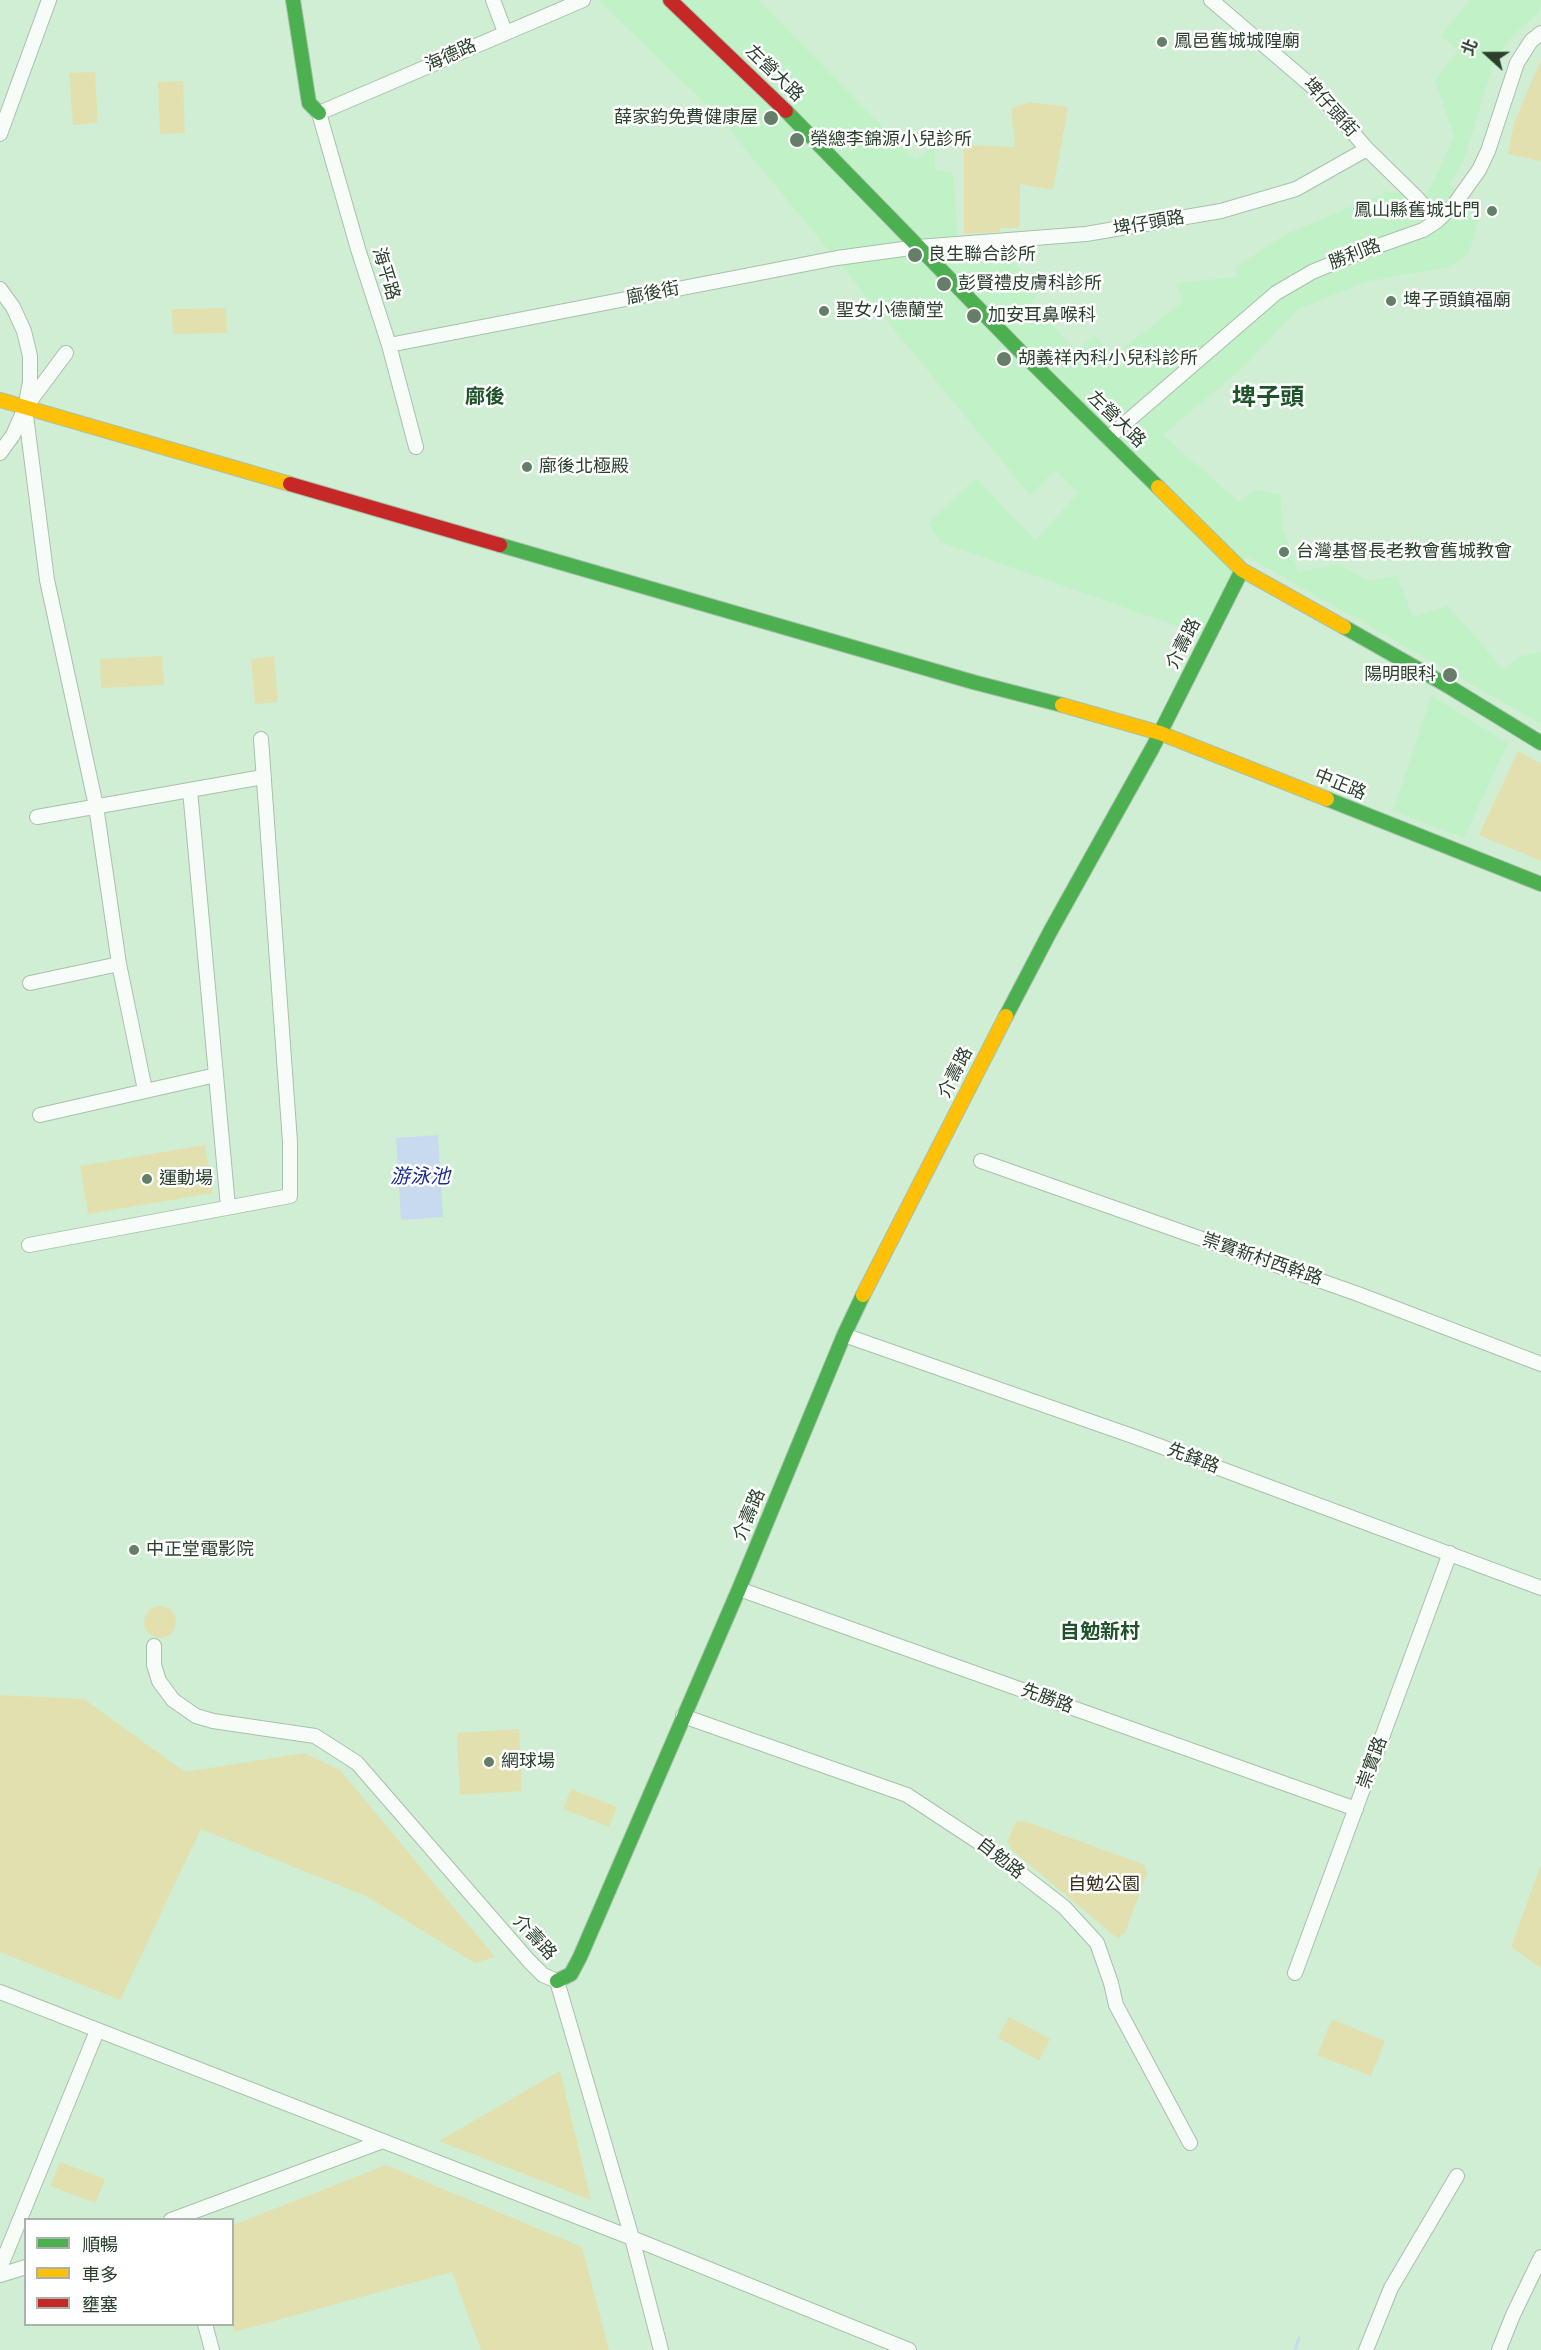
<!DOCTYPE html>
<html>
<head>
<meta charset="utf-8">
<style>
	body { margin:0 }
	#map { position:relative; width:1541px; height:2350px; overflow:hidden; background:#d0eed4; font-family:"DejaVu Sans","Noto Sans TC",sans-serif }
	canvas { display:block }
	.legend { position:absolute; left:24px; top:2218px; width:210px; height:108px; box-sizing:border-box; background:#fff; border:2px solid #aab3ab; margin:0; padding:8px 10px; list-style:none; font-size:18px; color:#2b412e }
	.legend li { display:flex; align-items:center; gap:12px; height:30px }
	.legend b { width:30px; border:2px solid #aab3ab }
	.north { position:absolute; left:1457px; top:24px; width:60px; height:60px; -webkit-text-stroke:4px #fff; paint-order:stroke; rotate:291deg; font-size:16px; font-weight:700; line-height:24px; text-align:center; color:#2b412e }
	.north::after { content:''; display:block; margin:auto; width:21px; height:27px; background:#2b412e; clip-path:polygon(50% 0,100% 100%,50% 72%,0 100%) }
</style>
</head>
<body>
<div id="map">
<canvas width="1541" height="2350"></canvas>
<ul class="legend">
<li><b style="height:8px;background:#4caf50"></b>順暢</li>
<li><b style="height:8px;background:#ffc107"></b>車多</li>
<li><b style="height:8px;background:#c62828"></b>壅塞</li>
</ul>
<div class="north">北</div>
</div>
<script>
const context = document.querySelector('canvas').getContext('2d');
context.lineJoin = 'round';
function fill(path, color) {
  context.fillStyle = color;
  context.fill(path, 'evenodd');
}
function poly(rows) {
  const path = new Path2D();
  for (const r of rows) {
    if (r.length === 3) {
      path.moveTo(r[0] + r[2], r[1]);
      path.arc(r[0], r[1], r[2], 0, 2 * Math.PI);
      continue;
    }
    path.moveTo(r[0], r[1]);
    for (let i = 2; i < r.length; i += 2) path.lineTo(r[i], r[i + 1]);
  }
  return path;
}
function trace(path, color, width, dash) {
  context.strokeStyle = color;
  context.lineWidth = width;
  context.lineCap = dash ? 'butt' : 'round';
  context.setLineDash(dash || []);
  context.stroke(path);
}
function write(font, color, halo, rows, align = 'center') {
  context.font = font + ' "DejaVu Sans","Noto Sans TC",sans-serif';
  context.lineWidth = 5;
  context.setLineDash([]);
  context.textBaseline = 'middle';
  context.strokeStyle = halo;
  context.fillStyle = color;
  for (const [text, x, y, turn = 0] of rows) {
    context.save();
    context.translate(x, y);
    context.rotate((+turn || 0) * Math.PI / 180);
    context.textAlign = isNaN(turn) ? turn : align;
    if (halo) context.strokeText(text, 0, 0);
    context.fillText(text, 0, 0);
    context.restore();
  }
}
const built = poly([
	[598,0,758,0,915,160,935,145,935,170,953,173,959,255,1002,249,1041,291,1031,301,1076,351,1094,335,1114,355,1183,302,1176,283,1237,277,1236,267,1284,235,1385,192,1427,195,1454,136,1435,81,1458,50,1441,36,1470,0,1541,0,1539,13,1513,35,1494,61,1464,160,1450,184,1469,203,1479,219,1469,253,1448,267,1365,282,1297,310,1245,366,1163,435,1239,502,1255,489,1280,495,1283,528,1298,572,1339,564,1369,581,1397,576,1413,617,1448,606,1503,669,1520,656,1541,652,1541,724,1246,556,1202,635,940,542,928,523,976,478,1035,540,1078,493,1055,470,1030,495,718,116],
	[1431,696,1508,743,1464,838,1393,811]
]);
const green = poly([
	[1541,60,1541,161,1508,154,1514,123],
	[95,72,98,123,73,125,69,73],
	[183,81,185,133,160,134,158,82],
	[1030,102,1068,107,1053,190,1020,184,1019,228,1000,228,1000,232,964,234,964,145,1015,147,1011,109],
	[226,308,227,333,173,334,172,309],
	[162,656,164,685,101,688,100,659],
	[274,656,278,702,255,704,251,659],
	[1518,751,1541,764,1541,861,1479,835],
	[205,1145,213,1193,88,1214,80,1166],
	[160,1622,16],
	[0,1695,84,1699,185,1772,304,1753,340,1770,495,1957,475,1963,368,1897,201,1829,120,2000,0,1952],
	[519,1729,522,1791,460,1795,457,1733],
	[571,1789,617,1807,609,1827,563,1809],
	[1017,1821,1027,1822,1145,1865,1147,1873,1125,1933,1117,1938,1012,1850,1007,1841],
	[1541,1865,1541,1968,1511,1947],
	[1009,2017,1050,2039,1039,2061,998,2038],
	[1332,2019,1385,2041,1371,2076,1317,2055],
	[560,2071,591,2200,439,2141],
	[60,2162,105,2179,96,2203,50,2186],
	[386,2165,582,2247,609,2350,481,2350,452,2272,234,2332,232,2325,233,2225]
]);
const water = poly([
	[438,1135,443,1217,401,1220,396,1138]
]);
const stream = poly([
	[1295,2350,1299,2338]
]);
const street = poly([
	[493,0,505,32],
	[1211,0,1314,88,1367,149,1418,199,1437,221],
	[0,134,49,0],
	[0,289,13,307,24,331,30,356,30,382,25,408,13,435,0,453],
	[389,345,837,258,918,247,1086,234,1221,211,1296,189,1367,149],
	[66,353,25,408,47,580,96,806,119,964,145,1090],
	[1108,438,1276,293,1312,272,1358,253,1423,230,1437,221,1454,205,1479,170,1488,151,1517,63,1531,41,1541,33],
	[416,447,389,345,358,249,319,113,583,0],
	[190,790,228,1207],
	[37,817,263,777],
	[30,983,119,964],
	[40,1115,216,1075],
	[981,1161,1358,1294,1541,1364],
	[29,1245,290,1196,290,1142,261,739],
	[844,1335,1138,1438,1541,1588],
	[739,1589,1356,1809],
	[154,1646,154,1665,159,1681,173,1700,196,1716,213,1721,315,1736,357,1763,529,1961,543,1975,557,1981,632,2238,661,2350],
	[683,1716,907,1795,989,1849,1064,1907,1097,1943,1111,1983,1116,2005,1190,2143],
	[1295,1973,1450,1553],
	[0,1992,632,2238,909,2350],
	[171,2220,383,2141],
	[0,2268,97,2031],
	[0,2275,26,2267],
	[205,2324,212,2350],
	[1366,2350,1391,2288,1457,2176],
	[1499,2350,1513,2315,1541,2257]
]);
const fast = poly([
	[293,0,309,103,319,113],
	[786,111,1019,350,1158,487],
	[500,545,973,682,1062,705],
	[1344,627,1448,686,1541,743],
	[1327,799,1541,884],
	[1006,1016,1051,930,1153,747,1242,570],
	[557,1981,571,1974,580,1957,739,1589,844,1335,863,1295]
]);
const slow = poly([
	[0,400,290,484],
	[1158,487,1242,570,1344,627],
	[1062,705,1160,733,1327,799],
	[863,1295,1006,1016]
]);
const jam = poly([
	[670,0,786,111],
	[290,484,500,545]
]);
const markers = [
	[1162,42,6,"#657e68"],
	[771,118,8,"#657e68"],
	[797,140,8,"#657e68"],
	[1492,211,6,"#657e68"],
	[915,255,8,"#657e68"],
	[944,284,8,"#657e68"],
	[1391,301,6,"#657e68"],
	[824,311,6,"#657e68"],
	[974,316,8,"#657e68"],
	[1004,359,8,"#657e68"],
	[527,467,6,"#657e68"],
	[1284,552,6,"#657e68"],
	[1450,675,8,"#657e68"],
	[147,1179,6,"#657e68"],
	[134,1550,6,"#657e68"],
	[489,1762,6,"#657e68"]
];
const poiNames = [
	["鳳邑舊城城隍廟",1174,42],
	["薛家鈞免費健康屋",758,118,"right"],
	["榮總李錦源小兒診所",810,140],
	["鳳山縣舊城北門",1480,211,"right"],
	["良生聯合診所",928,255],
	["彭賢禮皮膚科診所",958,284],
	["埤子頭鎮福廟",1403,301],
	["聖女小德蘭堂",836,311],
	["加安耳鼻喉科",988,316],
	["胡義祥內科小兒科診所",1018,359],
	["廍後北極殿",539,467],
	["台灣基督長老教會舊城教會",1296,552],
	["陽明眼科",1436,675,"right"],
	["運動場",159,1179],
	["中正堂電影院",146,1550],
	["網球場",501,1762]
];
const streetNames = [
	["海德路",451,56,-24],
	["左營大路",774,74,44],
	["埤仔頭街",1330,108,48],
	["埤仔頭路",1149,224,-10],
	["勝利路",1355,255,-21],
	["海平路",385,274,73],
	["廍後街",653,294,-11],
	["左營大路",1116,420,44],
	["介壽路",1184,644,-63],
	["中正路",1340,785,22],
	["介壽路",956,1073,-63],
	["崇實新村西幹路",1262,1260,19],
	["先鋒路",1193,1459,21],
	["介壽路",750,1515,-67],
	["先勝路",1047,1699,20],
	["崇實路",1373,1763,-70],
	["自勉路",1000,1859,38],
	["介壽路",534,1938,47]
];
const parkNames = [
	["自勉公園",1104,1885]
];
const neighbourhoodNames = [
	["廍後",485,398],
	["自勉新村",1100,1633]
];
const waterNames = [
	["游泳池",420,1178]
];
const districtNames = [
	["埤子頭",1268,399]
];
fill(built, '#c1f1c7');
fill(green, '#e2e0af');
fill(water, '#c7daef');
trace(stream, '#c7daef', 3);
trace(street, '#a8c0ab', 16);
trace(fast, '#a8c0ab', 16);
trace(slow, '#a8c0ab', 16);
trace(jam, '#a8c0ab', 16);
trace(street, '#f8fcf9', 14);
trace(fast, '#4caf50', 14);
trace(slow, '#ffc107', 14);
trace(jam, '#c62828', 14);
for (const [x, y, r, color] of markers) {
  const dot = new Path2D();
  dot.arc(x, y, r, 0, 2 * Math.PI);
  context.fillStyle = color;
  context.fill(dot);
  trace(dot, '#fff', 2);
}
write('18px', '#2b412e', '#fff', poiNames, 'left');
write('18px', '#2b412e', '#fff', streetNames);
write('18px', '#38301c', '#fff', parkNames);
write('bold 20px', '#1f532a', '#fff', neighbourhoodNames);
write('italic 20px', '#1b2b97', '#fff', waterNames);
write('bold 24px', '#1f532a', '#fff', districtNames);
</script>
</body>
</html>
